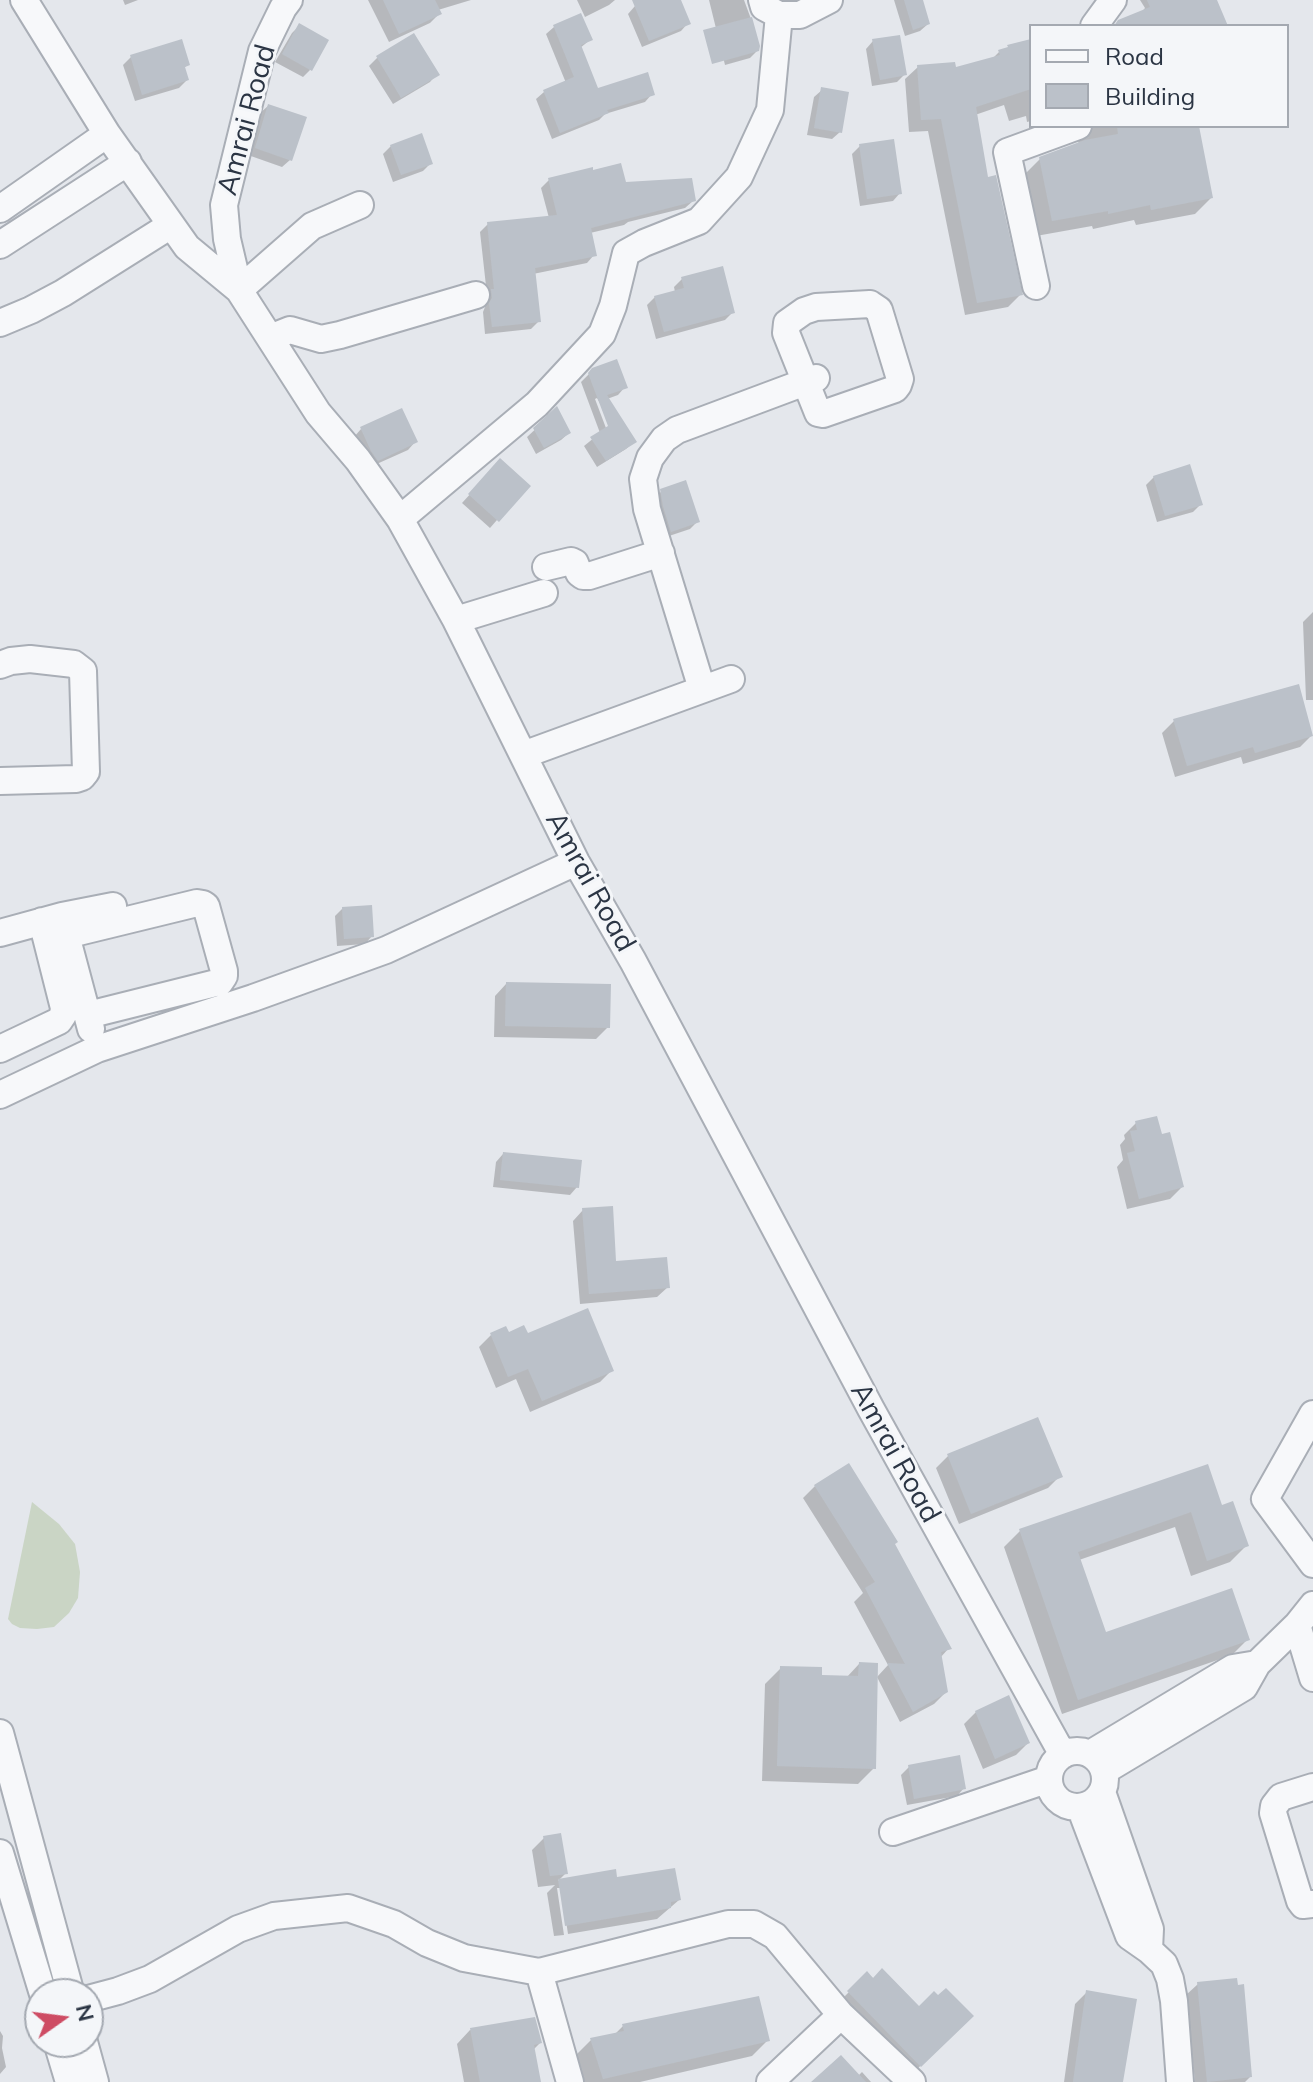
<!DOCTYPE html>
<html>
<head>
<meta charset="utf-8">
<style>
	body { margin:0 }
	#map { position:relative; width:1313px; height:2082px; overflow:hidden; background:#e4e7ec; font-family:Mulish,sans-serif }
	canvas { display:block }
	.legend { position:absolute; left:1029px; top:24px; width:260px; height:104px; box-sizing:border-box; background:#f4f6f9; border:2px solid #a4a9b1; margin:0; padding:10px 14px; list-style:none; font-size:24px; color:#2b3544 }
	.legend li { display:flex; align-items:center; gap:16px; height:40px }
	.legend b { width:40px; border:2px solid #a4a9b1 }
	.north { position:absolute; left:24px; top:1978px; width:80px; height:80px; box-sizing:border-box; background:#f4f6f9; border:2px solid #a4a9b1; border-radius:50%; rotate:76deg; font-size:22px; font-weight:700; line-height:32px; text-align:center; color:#2b3544 }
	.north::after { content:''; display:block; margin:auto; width:28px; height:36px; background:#ce4c64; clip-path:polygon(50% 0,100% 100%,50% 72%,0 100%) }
</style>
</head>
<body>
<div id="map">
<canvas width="1313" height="2082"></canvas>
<ul class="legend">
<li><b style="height:10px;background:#f7f8fa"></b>Road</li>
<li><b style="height:22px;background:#bbc1c9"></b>Building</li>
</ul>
<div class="north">N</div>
</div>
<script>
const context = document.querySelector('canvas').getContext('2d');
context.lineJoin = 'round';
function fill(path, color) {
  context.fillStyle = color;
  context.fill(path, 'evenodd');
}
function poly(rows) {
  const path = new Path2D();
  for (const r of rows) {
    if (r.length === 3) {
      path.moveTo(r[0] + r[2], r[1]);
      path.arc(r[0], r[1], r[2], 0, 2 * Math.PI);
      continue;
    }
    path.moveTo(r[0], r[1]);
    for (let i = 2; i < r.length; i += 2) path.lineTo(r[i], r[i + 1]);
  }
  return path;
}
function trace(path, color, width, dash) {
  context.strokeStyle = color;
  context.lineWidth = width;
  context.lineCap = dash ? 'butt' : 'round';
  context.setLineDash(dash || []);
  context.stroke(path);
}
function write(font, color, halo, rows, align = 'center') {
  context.font = font + ' Mulish,sans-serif';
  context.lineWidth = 6;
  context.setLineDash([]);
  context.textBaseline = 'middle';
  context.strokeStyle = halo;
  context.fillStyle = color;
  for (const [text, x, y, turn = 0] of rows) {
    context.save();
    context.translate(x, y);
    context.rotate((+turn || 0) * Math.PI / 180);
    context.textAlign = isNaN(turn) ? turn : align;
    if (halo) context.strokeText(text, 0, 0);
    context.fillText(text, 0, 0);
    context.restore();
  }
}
const green = poly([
	[32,1502,59,1524,75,1544,80,1572,78,1598,69,1613,54,1627,37,1629,20,1628,12,1624,8,1619]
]);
const shadow = poly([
	[123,0,138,0,125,5],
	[368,0,471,0,438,10,439,14,430,23,389,42],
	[577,0,615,0,609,5,585,17],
	[649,0,679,0,688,23,681,31,642,47,628,14,635,6],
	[709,0,744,0,751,19,758,50,750,58,725,65],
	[894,0,921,0,928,24,920,31,905,36],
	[1140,0,1215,0,1226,26,1115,26,1140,14,1145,8],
	[299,26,310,70,303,77,275,62,292,33],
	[554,27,590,40,580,48,597,90,652,94,645,102,605,114,599,120,552,139,536,99,544,92,566,83,546,34],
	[413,36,437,74,430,82,393,104,369,66,377,58],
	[873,41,905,74,897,82,872,86,866,49],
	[1031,41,1031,121,1027,122,1026,116,1009,121,1004,105,975,115,987,179,1021,294,1008,307,965,315,928,131,909,132,905,79,918,67,955,69,992,59,999,52],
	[131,57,188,64,183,69,187,80,179,88,135,101,123,65],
	[822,90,840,132,832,139,807,135,814,97],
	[268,106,290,160,282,167,248,155,260,113],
	[1087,126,1197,126,1211,198,1195,214,1136,225,1134,220,1093,229,1092,226,1036,236,1024,175,1040,159,1079,145,1077,136],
	[391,146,431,163,423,171,393,182,383,154],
	[860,146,900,193,893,201,860,206,852,154],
	[549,180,624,184,693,201,685,208,628,222,624,225,590,233,594,255,587,263,533,274,539,321,531,329,485,334,483,312,485,307,484,299,487,295,480,232,488,224,549,218,541,188],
	[682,279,733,312,725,320,656,339,647,305,655,297,675,292,674,287],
	[593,370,625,387,618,395,607,399,634,442,626,449,597,467,584,446,600,433,581,382],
	[597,398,602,407,613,435,609,436,595,399],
	[556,410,569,433,561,440,536,454,527,437],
	[361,429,415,442,408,450,370,467,354,437],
	[493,469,497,520,490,528,462,503],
	[1154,477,1201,504,1193,512,1157,522,1146,485],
	[662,491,698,521,690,529,663,538,654,498],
	[1313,612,1313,700,1306,700,1303,622],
	[1174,721,1312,735,1300,747,1243,764,1241,757,1175,777,1162,733],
	[343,908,372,936,365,944,337,946,335,916],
	[506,984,608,1027,596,1039,494,1037,495,996],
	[1136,1123,1182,1187,1170,1199,1127,1209,1117,1167,1123,1160,1120,1145,1125,1139,1124,1135],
	[503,1154,577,1187,570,1195,493,1187,496,1162],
	[583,1210,614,1263,668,1287,657,1297,580,1304,573,1221],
	[508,1334,527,1336,612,1370,600,1382,530,1412,516,1379,496,1388,479,1347,491,1335],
	[948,1456,1060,1476,1048,1488,959,1524,936,1468],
	[815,1486,893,1544,949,1648,940,1658,946,1692,934,1704,900,1722,877,1677,888,1665,854,1602,863,1593,803,1498],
	[1220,1507,1246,1546,1230,1562,1191,1576,1175,1527,1079,1560,1104,1634,1248,1639,1232,1655,1062,1714,1004,1547,1020,1531],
	[859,1664,874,1768,858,1784,762,1781,765,1684,781,1668,820,1677,846,1678],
	[976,1712,1028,1743,1016,1755,983,1769,964,1724],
	[909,1767,964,1788,957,1796,907,1805,901,1775],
	[544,1838,566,1873,558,1881,615,1871,616,1879,679,1900,657,1919,568,1934,561,1888,557,1888,564,1935,554,1936,547,1893,555,1885,538,1887,532,1850],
	[867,1974,919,2009,971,2016,908,2078,837,2004],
	[1198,1984,1250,2077,1245,2082,1195,2082,1186,1995],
	[1087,1992,1121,2082,1064,2082,1075,2004],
	[623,2026,768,2040,752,2056,640,2082,583,2082,575,2056,591,2040,614,2035],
	[470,2030,540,2043,533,2050,539,2082,464,2082,457,2044],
	[0,2031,3,2036,2,2048,6,2067,0,2074],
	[862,2072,871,2082,815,2082,858,2076]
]);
const building = poly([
	[383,0,435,0,442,14,399,34],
	[632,0,681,0,691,24,649,41],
	[904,0,923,0,930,24,913,30],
	[1147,0,1217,0,1228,26,1114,26,1118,20,1150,7],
	[581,13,593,40,581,45,598,88,648,72,655,95,607,110,609,113,560,133,543,90,574,77,553,25],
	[752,17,760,46,759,51,712,64,703,30],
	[299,23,329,40,312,71,282,54],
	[414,33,440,75,401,98,376,56],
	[900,35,907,75,880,80,872,39],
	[182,39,190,65,185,67,189,80,142,95,130,55],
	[1031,39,1031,89,976,107,988,177,996,175,1023,295,977,303,941,119,921,120,917,65,955,62,956,67,1000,55,998,50,1008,47,1007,45],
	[821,87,849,92,842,133,814,128],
	[268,104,307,117,292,161,255,148],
	[1117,126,1199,126,1213,198,1151,210,1150,205,1108,214,1108,211,1052,221,1039,157,1085,140,1118,134],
	[422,133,433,164,401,175,390,145],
	[894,139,902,194,867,199,859,144],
	[621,163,626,182,692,178,696,201,591,228,597,256,535,268,541,322,492,327,489,303,492,298,491,289,494,289,487,222,557,215,548,178,593,167,593,170],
	[723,266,735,313,664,332,654,296,684,288,681,277],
	[617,359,628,388,607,395,637,442,606,461,590,437,608,426,588,373,592,368],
	[557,406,571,433,544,448,533,428],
	[402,408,418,442,378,461,371,451,360,427],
	[500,458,531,486,499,522,468,494],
	[1190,464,1203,505,1165,516,1153,476],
	[686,480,700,522,671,532,663,506,660,489],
	[1299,684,1313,736,1255,753,1253,747,1187,766,1173,719],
	[372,905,374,937,344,939,342,907],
	[506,982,611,984,610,1028,505,1026],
	[1157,1116,1162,1134,1170,1132,1184,1187,1139,1199,1127,1153,1135,1151,1130,1131,1137,1130,1135,1121],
	[503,1152,582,1160,579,1188,500,1180],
	[613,1206,616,1261,667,1257,670,1288,589,1294,582,1208],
	[588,1308,614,1371,542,1401,528,1369,508,1377,490,1333,506,1326,509,1332,524,1325,528,1333],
	[1038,1417,1063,1477,971,1514,947,1454],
	[849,1463,898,1542,895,1544,952,1649,941,1652,948,1692,913,1712,887,1663,905,1664,865,1588,875,1582,814,1485],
	[1208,1464,1222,1505,1233,1501,1249,1546,1207,1561,1191,1512,1078,1552,1106,1632,1232,1588,1250,1640,1078,1700,1019,1529],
	[859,1662,878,1663,876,1769,777,1766,780,1666,822,1667,822,1675,858,1676],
	[1009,1695,1030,1743,995,1759,975,1711],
	[960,1755,966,1789,914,1799,908,1765],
	[561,1833,568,1874,550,1876,543,1836],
	[675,1868,681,1900,671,1902,671,1908,565,1926,558,1879,616,1869,617,1877],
	[882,1968,919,2006,934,1991,938,1995,946,1988,974,2016,921,2067,847,1991,867,1971,873,1978],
	[1237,1978,1238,1985,1244,1984,1252,2077,1207,2082,1197,1982],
	[1086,1990,1137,1999,1123,2082,1073,2082],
	[759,1996,770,2041,603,2079,590,2038,624,2031,622,2024],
	[535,2017,542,2043,534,2045,541,2082,480,2082,470,2028],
	[841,2055,866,2082,811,2082]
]);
const minor = poly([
	[24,0,107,134,187,247,239,290],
	[289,0,283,8,262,51,224,205,227,239,239,290,318,413,358,460,400,519,456,620,576,862,633,961,871,1409,1063,1755],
	[762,0,764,7,779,15,800,15,829,0],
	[1094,26,1113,0],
	[0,209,107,134],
	[0,245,128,162],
	[1036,286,1007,152,1078,126],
	[239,290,312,226,360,205],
	[870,304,879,310,900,379,898,385,895,389,823,414,818,413,786,333,787,323,804,311,816,307,870,304],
	[0,323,31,310,63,293,171,225],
	[270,338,290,330,321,339,340,335,476,295],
	[400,519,537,404,602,334,613,306,626,253,644,243,699,221,739,177,770,110,779,15],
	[546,567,571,561,575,563,579,573,583,576,589,576,661,553],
	[456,620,544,593],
	[0,665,11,661,30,659,74,664,83,671,86,772,82,777,76,779,0,781],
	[702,689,647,509,643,479,650,458,664,439,677,430,816,378],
	[523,755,731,679],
	[62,920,91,1029],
	[0,933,62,916,113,906],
	[66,935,197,903,203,904,206,906,224,971,224,976,220,982,88,1015],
	[0,1049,59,1021,63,1015,64,1008,42,921],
	[0,1095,97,1049,253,998,386,950,576,862],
	[1313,1414,1265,1499,1313,1564],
	[1297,1625,1313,1678],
	[0,1733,71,1994],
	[1077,1779,28],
	[1090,1754,1233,1668,1257,1664],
	[1104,1771,1244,1687,1257,1664,1297,1625,1313,1605],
	[1313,1787,1281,1797,1274,1806,1273,1813,1300,1901,1303,1905,1313,1904],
	[1080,1807,1129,1936,1149,1950,1150,1929,1102,1792],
	[893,1832,1049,1779],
	[0,1853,43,1994],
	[1149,1950,1164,1964,1170,1979,1174,2001,1180,2082],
	[539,1972,570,2082],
	[88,1999,118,1991,150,1979,238,1929,274,1916,348,1908,394,1924,427,1943,464,1958,539,1972,728,1924,754,1924,775,1936,841,2015,912,2082],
	[57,2042,69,2082],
	[84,2042,95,2082],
	[770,2082,841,2015]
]);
const streetNames = [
	["Amrai Road",247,120,-75],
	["Amrai Road",590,882,61],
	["Amrai Road",895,1453,61]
];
fill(green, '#cad5c5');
fill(shadow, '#0003');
fill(building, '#bbc1c9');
trace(minor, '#a9aeb6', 30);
trace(minor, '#f7f8fa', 26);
write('28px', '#2b3544', '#f4f6f9', streetNames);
</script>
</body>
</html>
